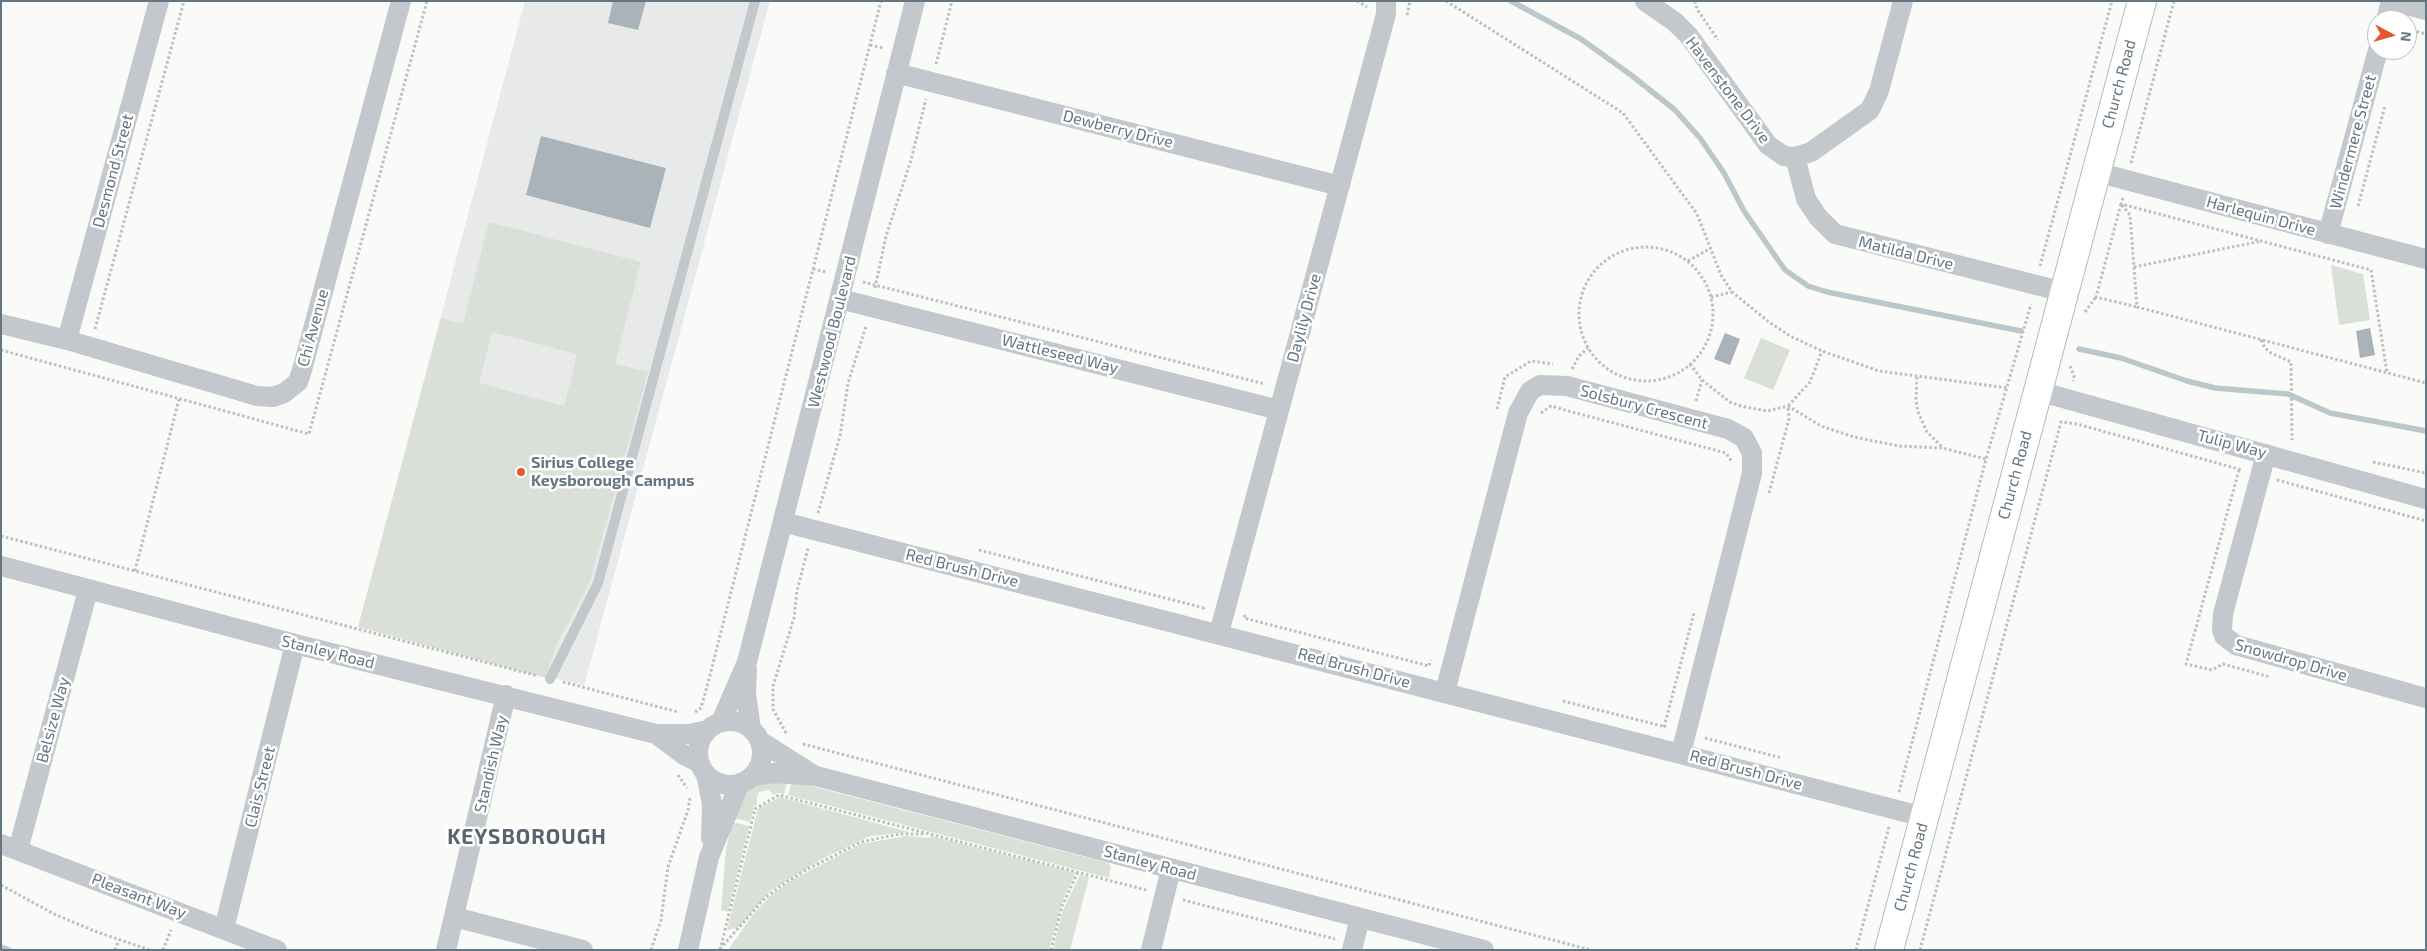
<!DOCTYPE html>
<html>
<head>
<meta charset="utf-8">
<style>
	body { margin:0 }
	#map { position:relative; width:2427px; height:951px; overflow:hidden; background:#fafaf8; font-family:"Exo 2",sans-serif }
	canvas { display:block }
	.frame { position:absolute; inset:0; border:2px solid #657683; pointer-events:none }
	.north { position:absolute; left:2367px; top:10px; width:50px; height:50px; box-sizing:border-box; background:#fff; border:1px solid #c1c8cd; border-radius:50%; rotate:96deg; font-size:14px; font-weight:700; line-height:20px; text-align:center; color:#657683 }
	.north::after { content:''; display:block; margin:auto; width:18px; height:22px; background:#e4572e; clip-path:polygon(50% 0,100% 100%,50% 72%,0 100%) }
</style>
</head>
<body>
<div id="map">
<canvas width="2427" height="951"></canvas>
<div class="frame"></div>
<div class="north">N</div>
</div>
<script>
const context = document.querySelector('canvas').getContext('2d');
context.lineJoin = 'round';
function fill(path, color) {
  context.fillStyle = color;
  context.fill(path, 'evenodd');
}
function poly(rows) {
  const path = new Path2D();
  for (const r of rows) {
    if (r.length === 3) {
      path.moveTo(r[0] + r[2], r[1]);
      path.arc(r[0], r[1], r[2], 0, 2 * Math.PI);
      continue;
    }
    path.moveTo(r[0], r[1]);
    for (let i = 2; i < r.length; i += 2) path.lineTo(r[i], r[i + 1]);
  }
  return path;
}
function trace(path, color, width, dash) {
  context.strokeStyle = color;
  context.lineWidth = width;
  context.lineCap = dash ? 'butt' : 'round';
  context.setLineDash(dash || []);
  context.stroke(path);
}
function write(font, color, halo, rows, align = 'center') {
  context.font = font + ' "Exo 2",sans-serif';
  context.lineWidth = 5;
  context.setLineDash([]);
  context.textBaseline = 'middle';
  context.strokeStyle = halo;
  context.fillStyle = color;
  for (const [text, x, y, turn = 0] of rows) {
    context.save();
    context.translate(x, y);
    context.rotate((+turn || 0) * Math.PI / 180);
    context.textAlign = isNaN(turn) ? turn : align;
    if (halo) context.strokeText(text, 0, 0);
    context.fillText(text, 0, 0);
    context.restore();
  }
}
const built = poly([
	[525,1,770,1,584,686,358,627]
]);
const green = poly([
	[489,222,641,262,615,364,648,372,589,584,555,647,546,678,358,627,441,318,463,324],
	[492,332,577,354,564,406,479,383],
	[2331,265,2363,274,2370,320,2339,325],
	[1761,338,1790,350,1773,390,1744,378],
	[788,780,784,794,778,793,774,795,768,790,759,792,757,796,757,805,754,806,750,822,734,818,744,793,751,786,757,782],
	[792,781,1108,863,1111,866,1109,878,788,795],
	[780,797,909,832,870,836,822,859,770,891,738,928,727,930,758,809],
	[732,822,749,826,728,912,721,910,726,849],
	[906,836,930,838,931,836,1076,873,1063,899,1049,950,728,950,754,913,775,892,792,880,861,844],
	[1080,875,1089,877,1070,950,1053,950,1063,910]
]);
const stream = poly([
	[1511,1,1581,39,1631,75,1675,110,1700,138,1724,173,1744,211,1785,270,1808,286,1827,292,2021,331],
	[2079,349,2121,358,2187,381,2215,388,2288,394,2330,413,2426,431],
	[1,947,9,950]
]);
const building = poly([
	[613,1,646,1,638,30,608,23],
	[541,136,666,168,650,228,526,195],
	[2370,328,2375,355,2360,358,2356,331],
	[1725,333,1740,339,1730,365,1714,359]
]);
const path = poly([
	[1357,1,1367,7],
	[1446,1,1623,113,1697,214,1721,275,1732,292,1769,322,1790,336,1822,351,1879,371,2008,388],
	[1695,1,1697,9,1718,40],
	[1407,15,1410,1],
	[2407,29,2426,34],
	[870,45,883,48],
	[936,64,952,1],
	[2131,163,2174,1],
	[2123,198,2121,204,2371,270],
	[2121,204,2096,297,2137,307],
	[2122,205,2130,215,2137,307,2426,383],
	[2358,206,2385,106],
	[1646,314,67],
	[1688,261,1711,248],
	[2040,266,2112,1],
	[2134,267,2262,241],
	[813,269,826,272],
	[2371,270,2387,373],
	[863,282,1265,384],
	[875,288,886,236,911,160,926,99],
	[1711,297,1732,292],
	[2085,312,2096,297],
	[95,329,184,1],
	[2261,340,2265,348,2271,353,2291,362,2292,440],
	[1,350,309,434,427,1],
	[1690,364,1702,380,1730,402,1741,406,1767,411,1788,406,1821,426,1854,437,1899,446,1942,448,1986,459],
	[2070,366,2074,376,2073,381],
	[1572,369,1579,356,1588,348],
	[1917,377,1916,400,1918,412,1927,432,1942,447],
	[1696,401,1702,380],
	[1497,409,1505,377,1531,361,1553,364],
	[1541,413,1551,406,1561,409,1726,453,1732,462],
	[2373,462,2426,473],
	[2239,470,2186,664,2212,670,2223,664,2270,677],
	[2277,480,2426,521],
	[1769,493,1789,419,1788,406,1810,382,1822,351],
	[818,513,840,436,848,383,866,326],
	[1,536,538,676],
	[979,550,1204,608,1204,606],
	[135,571,179,399],
	[1245,615,1244,618,1429,666,1431,660],
	[563,682,678,712],
	[1563,701,1666,727],
	[695,712,701,708,708,683,881,1],
	[1664,727,1694,613],
	[786,733,773,709,773,686,794,618,797,591,808,548],
	[1705,738,1782,758],
	[803,744,1591,950],
	[678,775,687,788],
	[1899,792,1986,459,2031,304],
	[1,885,54,914,97,932,150,950],
	[1183,900,1335,939],
	[720,949,763,900,779,887,806,870,861,842,900,834,924,834],
	[115,950,119,940],
	[163,950,171,930],
	[651,950,661,920,668,867,688,810,690,798],
	[720,950,755,809,779,795,1146,890],
	[1051,950,1062,906,1078,872],
	[1856,950,1889,827],
	[1920,950,2061,422,2077,424,2242,470]
]);
const lane = poly([
	[550,679,598,583,755,1]
]);
const street = poly([
	[1645,1,1675,22,1689,36,1768,145,1784,156,1795,157,1811,152,1870,110,1879,91,1903,1],
	[2391,1,2426,10],
	[2386,20,2391,1],
	[896,73,1340,186],
	[1795,157,1806,199,1818,217,1835,234,2064,292],
	[2096,172,2426,259],
	[2328,234,2378,50],
	[840,299,1279,410],
	[1,324,67,340,257,396,273,397,284,393,298,382,302,370,401,1],
	[67,340,159,1],
	[2038,391,2426,499],
	[2266,454,2223,614,2222,630,2224,636,2236,645,2426,698],
	[783,522,1924,817],
	[1,566,295,644,656,734,689,734,708,730],
	[1219,633,1386,14,1386,1],
	[747,669,746,693,751,729],
	[1445,692,1518,413,1530,391,1540,385,1567,386,1728,429,1744,438,1752,453,1752,473,1748,489,1681,753],
	[730,753,32],
	[721,722,747,662,915,1],
	[656,734,684,755,700,763],
	[760,741,812,774],
	[706,774,712,804,711,838],
	[752,776,774,773,816,776,1484,950],
	[1,844,277,950],
	[18,850,88,590],
	[454,917,583,950],
	[224,929,295,644],
	[446,950,506,695],
	[688,950,709,857,740,783],
	[1151,950,1171,869],
	[1352,950,1360,918]
]);
const secondary = poly([
	[1889,950,2142,1]
]);
const markers = [
	[521,472,5,"#e4572e"]
];
const streetNames = [
	["Church Road",2119,84,-75],
	["Havenstone Drive",1728,90,53],
	["Dewberry Drive",1118,129,14],
	["Windermere Street",2353,142,-75],
	["Desmond Street",113,171,-75],
	["Harlequin Drive",2261,216,15],
	["Matilda Drive",1906,253,14],
	["Daylily Drive",1304,318,-75],
	["Chi Avenue",313,328,-75],
	["Westwood Boulevard",832,332,-76],
	["Wattleseed Way",1060,354,14],
	["Solsbury Crescent",1644,407,15],
	["Tulip Way",2232,444,15],
	["Church Road",2015,475,-75],
	["Red Brush Drive",962,568,14],
	["Stanley Road",328,652,14],
	["Snowdrop Drive",2291,660,16],
	["Red Brush Drive",1354,668,15],
	["Belsize Way",53,720,-75],
	["Standish Way",491,764,-77],
	["Red Brush Drive",1746,770,15],
	["Clais Street",260,787,-76],
	["Stanley Road",1150,863,15],
	["Church Road",1911,867,-75],
	["Pleasant Way",139,896,21]
];
const poiNames = [
	["Sirius College",531,463],
	["Keysborough Campus",531,481]
];
const districtNames = [
	["KEYSBOROUGH",527,837]
];
fill(built, '#e8e9e9');
fill(green, '#dadfd7');
trace(stream, '#bbc7cb', 5.5);
fill(building, '#aab3b9');
trace(secondary, '#b3babf', 30);
trace(path, '#bbbfc2', 3, [2.5, 2.5]);
trace(lane, '#c3c8cc', 10);
trace(street, '#c3c8cc', 20);
trace(secondary, '#fff', 28);
for (const [x, y, r, color] of markers) {
  const dot = new Path2D();
  dot.arc(x, y, r, 0, 2 * Math.PI);
  context.fillStyle = color;
  context.fill(dot);
  trace(dot, '#fff', 2);
}
write('16px', '#657683', '#fff', streetNames);
write('bold 16px', '#657683', '#fff', poiNames, 'left');
context.letterSpacing = '1px';
write('bold 21px', '#57646e', '#fff', districtNames);
context.letterSpacing = '0px';
</script>
</body>
</html>
